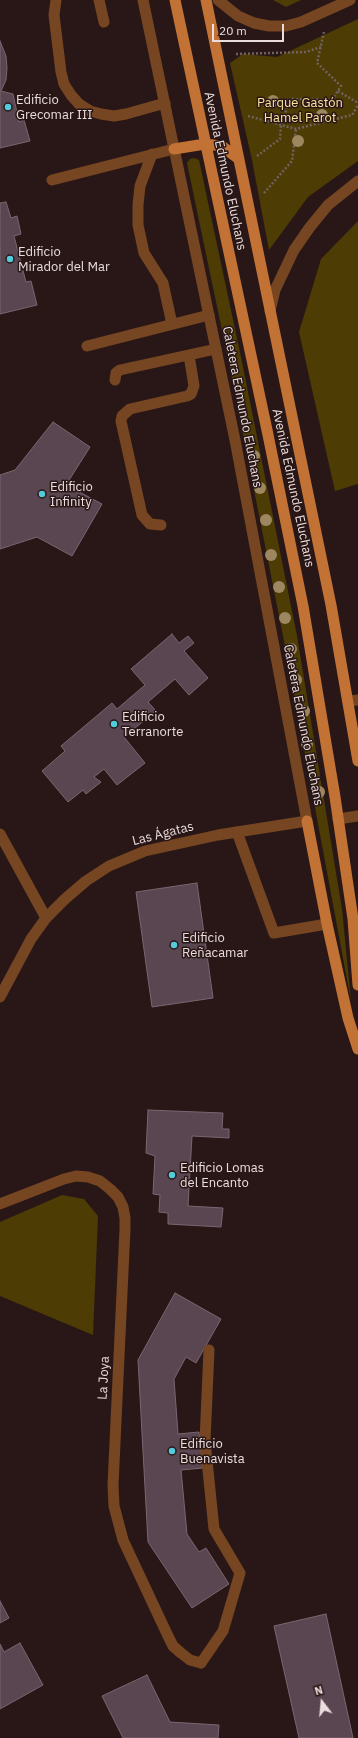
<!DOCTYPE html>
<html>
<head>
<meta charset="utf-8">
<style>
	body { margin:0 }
	#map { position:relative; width:358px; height:1738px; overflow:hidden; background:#291717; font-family:"IBM Plex Sans",sans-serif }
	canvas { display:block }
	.north { position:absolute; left:302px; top:1682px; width:40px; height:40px; -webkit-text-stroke:3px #291717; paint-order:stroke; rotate:344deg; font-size:11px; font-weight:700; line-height:16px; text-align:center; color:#ebdddd }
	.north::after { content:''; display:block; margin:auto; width:14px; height:18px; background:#ebdddd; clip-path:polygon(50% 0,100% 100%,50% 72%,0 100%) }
	.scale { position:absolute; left:212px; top:24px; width:72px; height:18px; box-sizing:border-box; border:2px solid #ebdddd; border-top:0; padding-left:5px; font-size:12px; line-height:14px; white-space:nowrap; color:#ebdddd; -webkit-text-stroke:3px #291717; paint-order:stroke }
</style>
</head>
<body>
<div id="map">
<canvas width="358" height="1738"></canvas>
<div class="north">N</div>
<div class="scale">20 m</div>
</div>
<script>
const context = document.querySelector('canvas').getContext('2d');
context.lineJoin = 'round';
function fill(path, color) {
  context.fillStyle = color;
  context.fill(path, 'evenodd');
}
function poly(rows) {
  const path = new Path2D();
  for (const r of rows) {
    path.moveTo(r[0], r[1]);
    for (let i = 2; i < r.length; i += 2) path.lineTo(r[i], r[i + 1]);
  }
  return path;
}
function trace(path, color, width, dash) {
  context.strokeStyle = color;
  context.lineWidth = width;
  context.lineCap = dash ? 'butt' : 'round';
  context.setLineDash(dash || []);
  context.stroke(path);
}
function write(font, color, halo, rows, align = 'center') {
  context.font = font + ' "IBM Plex Sans",sans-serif';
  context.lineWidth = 3;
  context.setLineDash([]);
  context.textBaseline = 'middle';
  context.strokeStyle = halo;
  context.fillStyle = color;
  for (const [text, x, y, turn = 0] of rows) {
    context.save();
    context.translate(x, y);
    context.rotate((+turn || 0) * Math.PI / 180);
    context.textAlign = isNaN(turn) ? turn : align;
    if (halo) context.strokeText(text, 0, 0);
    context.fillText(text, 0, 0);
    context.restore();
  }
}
const green = poly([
	[273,0,301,0,286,7],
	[358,19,358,161,308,197,269,250,252,160,230,63,243,54,277,57],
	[194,158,199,160,242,362,297,636,342,909,351,1001,284,641,229,364,187,163,190,159],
	[358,221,358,484,335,491,299,332,321,259],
	[62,1195,84,1199,98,1216,93,1335,0,1296,0,1222]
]);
const building = poly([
	[0,41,6,56,7,68,6,80,1,91,13,94,19,122,24,120,30,141,0,148,0,41],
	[6,202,11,218,17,216,21,234,14,236,26,282,31,281,37,305,0,314,0,203,6,202],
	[53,422,90,447,66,485,102,504,72,556,37,537,0,549,0,475,15,470,53,422],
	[172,634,179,643,188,636,194,643,184,651,208,678,189,695,175,679,148,702,156,711,124,737,145,763,117,785,104,769,94,777,101,782,86,794,83,790,68,802,42,771,65,751,61,746,112,703,117,709,145,685,131,669,172,634],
	[197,883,213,998,152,1007,136,892,197,883],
	[148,1110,223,1113,222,1129,229,1129,229,1138,192,1136,188,1206,223,1208,221,1227,168,1224,168,1213,159,1212,160,1195,153,1194,155,1156,146,1153,148,1110],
	[175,1293,221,1319,196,1363,186,1357,174,1379,178,1434,199,1432,203,1468,181,1470,187,1534,199,1552,206,1548,229,1584,192,1608,148,1542,138,1360,175,1293],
	[0,1601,9,1618,0,1623,0,1601],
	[326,1614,353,1738,299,1738,274,1626,326,1614],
	[20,1643,43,1685,0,1709,0,1644,4,1652,20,1643],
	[147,1675,170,1722,219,1725,218,1738,123,1738,102,1696,147,1675]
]);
const path = poly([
	[236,54,306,52,321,47],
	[338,91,358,103],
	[248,116,296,129,352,115,358,105],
	[257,156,280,139,281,125,290,99,332,100,341,86,317,63,324,32],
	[264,193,292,161,296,129]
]);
const service = poly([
	[56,0,54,15,61,72,64,84,71,95,79,104,90,111,101,114,114,116,126,114,165,103],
	[99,0,104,22],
	[152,154,140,186,138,205,138,225,144,253,163,283,172,324],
	[52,180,174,149],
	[87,346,209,315],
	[115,380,116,373,120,370,216,349],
	[161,525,150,524,142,515,121,421,122,416,130,409,187,396,191,394,194,386,189,355],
	[348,701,358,700],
	[237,832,274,933,327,924],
	[201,1663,223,1631,240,1573,214,1529,205,1441,209,1350]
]);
const minor = poly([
	[218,0,238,16,254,23,269,26,286,26,301,22,350,0],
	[270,311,275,290,294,250,310,227,328,205,358,181],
	[0,834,46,918],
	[0,997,31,939,46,918,65,899,86,881,109,866,145,851,218,835,307,821,235,440,143,0],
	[0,1204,64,1179,76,1176,88,1177,100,1181,110,1189,118,1197,123,1207,125,1218,125,1229,113,1485,114,1506,123,1540,168,1636,173,1646,181,1653,190,1660,201,1663]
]);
const tertiary = poly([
	[338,819,358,816]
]);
const primary = poly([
	[175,0,267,430,303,606,335,797,353,919,358,985],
	[206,0,331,605,358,761],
	[174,149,205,144,214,145,223,147,239,159],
	[307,821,327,924,348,1018,358,1049]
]);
const trees = [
	[273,101],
	[322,115],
	[298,141],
	[254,456],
	[260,488],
	[266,520],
	[271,555],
	[279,587],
	[285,618],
	[291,649],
	[296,680],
	[304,711],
	[307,744],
	[319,792]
];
const markers = [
	[8,107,4,"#53cbda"],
	[10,259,4,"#53cbda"],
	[42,494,4,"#53cbda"],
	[114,724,4,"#53cbda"],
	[174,945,4,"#53cbda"],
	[172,1175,4,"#53cbda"],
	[172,1451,4,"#53cbda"]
];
const poiNames = [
	["Edificio",16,100],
	["Grecomar III",16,115],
	["Edificio",18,252],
	["Mirador del Mar",18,267],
	["Edificio",50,487],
	["Infinity",50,502],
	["Edificio",122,717],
	["Terranorte",122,732],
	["Edificio",182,938],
	["Reñacamar",182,953],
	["Edificio Lomas",180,1168],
	["del Encanto",180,1183],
	["Edificio",180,1444],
	["Buenavista",180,1459]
];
const parkNames = [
	["Parque Gastón",300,103],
	["Hamel Parot",300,118]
];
const streetNames = [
	["Avenida Edmundo Eluchans",225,171,78],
	["Caletera Edmundo Eluchans",242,407,79],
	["Avenida Edmundo Eluchans",293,488,78],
	["Caletera Edmundo Eluchans",303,725,79],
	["Las Ágatas",163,834,-14],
	["La Joya",104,1378,-87]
];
fill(green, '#4d3c04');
fill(building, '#594650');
trace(building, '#7a6671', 1);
trace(path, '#716161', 2.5, [2, 2]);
trace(service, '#764521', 11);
trace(minor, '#764521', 11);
trace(tertiary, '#764521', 11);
trace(primary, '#c27234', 11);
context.fillStyle = '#9d8760';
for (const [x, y] of trees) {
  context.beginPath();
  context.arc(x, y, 6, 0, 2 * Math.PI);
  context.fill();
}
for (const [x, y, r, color] of markers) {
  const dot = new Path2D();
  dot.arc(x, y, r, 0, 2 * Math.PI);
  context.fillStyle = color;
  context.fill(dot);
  trace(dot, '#291717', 1.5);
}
write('13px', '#ebdddd', '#291717', poiNames, 'left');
write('13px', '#fce29b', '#291717', parkNames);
write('13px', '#ebdddd', '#291717', streetNames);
</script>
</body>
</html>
